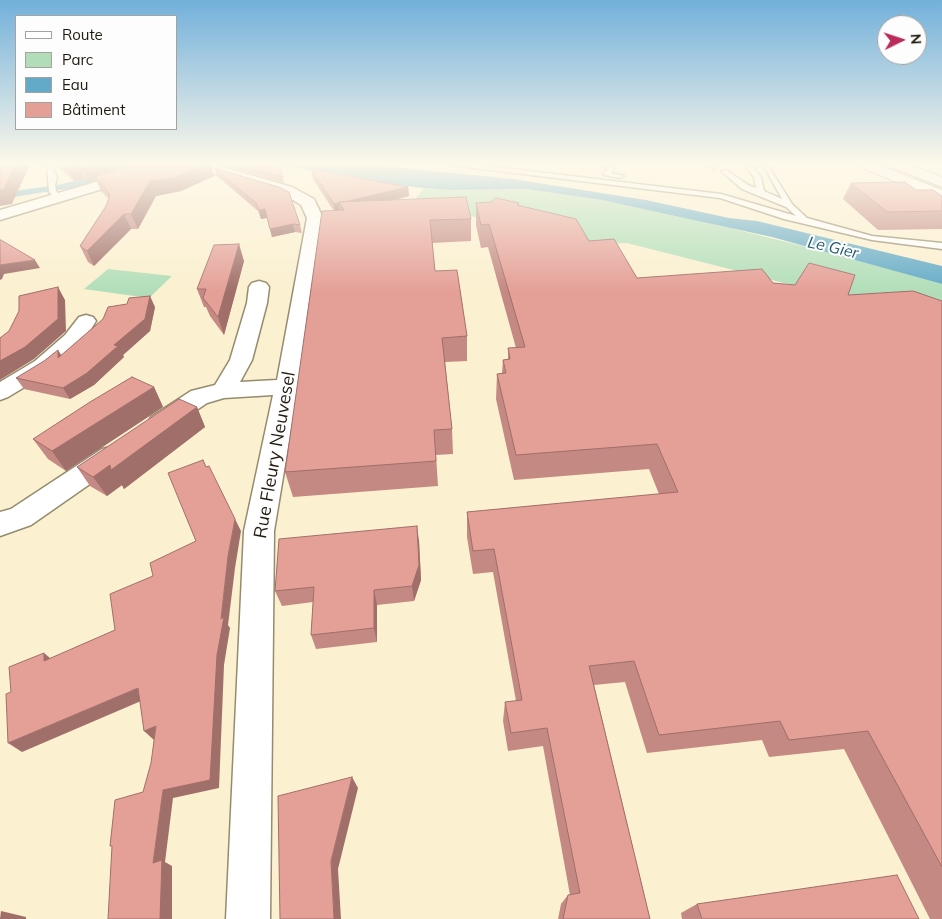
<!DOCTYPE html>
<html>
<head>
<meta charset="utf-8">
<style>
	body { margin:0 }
	#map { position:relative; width:942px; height:919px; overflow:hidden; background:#fbf0d0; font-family:Mulish,sans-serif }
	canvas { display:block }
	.legend { position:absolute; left:15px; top:15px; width:162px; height:115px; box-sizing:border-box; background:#fdfdfd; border:1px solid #a4a39e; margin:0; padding:6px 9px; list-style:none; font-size:15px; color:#1f1b0f }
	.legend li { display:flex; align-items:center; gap:10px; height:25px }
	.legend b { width:25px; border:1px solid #a4a39e }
	.north { position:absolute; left:877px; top:15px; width:50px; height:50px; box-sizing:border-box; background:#fdfdfd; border:1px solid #a4a39e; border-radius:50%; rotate:86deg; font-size:14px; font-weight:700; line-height:20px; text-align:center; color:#1f1b0f }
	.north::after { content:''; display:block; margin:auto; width:18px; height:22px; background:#ba2b59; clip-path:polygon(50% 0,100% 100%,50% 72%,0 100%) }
</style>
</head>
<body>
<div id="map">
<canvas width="942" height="919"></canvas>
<ul class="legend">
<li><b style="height:6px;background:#fff"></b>Route</li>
<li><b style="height:14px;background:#b1deb9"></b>Parc</li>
<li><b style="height:14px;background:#62aac7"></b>Eau</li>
<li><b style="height:14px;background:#e49f97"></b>Bâtiment</li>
</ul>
<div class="north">N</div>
</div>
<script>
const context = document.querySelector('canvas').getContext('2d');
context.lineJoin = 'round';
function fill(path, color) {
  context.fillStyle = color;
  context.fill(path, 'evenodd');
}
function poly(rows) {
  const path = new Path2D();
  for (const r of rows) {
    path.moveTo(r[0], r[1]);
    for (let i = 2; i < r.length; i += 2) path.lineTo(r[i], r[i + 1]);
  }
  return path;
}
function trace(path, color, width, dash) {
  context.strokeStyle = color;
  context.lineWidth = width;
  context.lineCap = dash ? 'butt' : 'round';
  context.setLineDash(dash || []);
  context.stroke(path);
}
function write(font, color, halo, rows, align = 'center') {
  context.font = font + ' Mulish,sans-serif';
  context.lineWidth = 4;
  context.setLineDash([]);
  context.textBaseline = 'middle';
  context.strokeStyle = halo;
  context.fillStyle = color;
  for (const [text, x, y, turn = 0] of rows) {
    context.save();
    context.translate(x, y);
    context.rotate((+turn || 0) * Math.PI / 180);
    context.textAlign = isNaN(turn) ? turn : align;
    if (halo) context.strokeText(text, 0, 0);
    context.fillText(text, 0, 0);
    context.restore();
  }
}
const green = poly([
	[424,188,451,190,526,189,602,200,689,218,839,255,942,284,942,330,856,303,765,278,627,243,590,245,413,202],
	[108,269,172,276,149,298,84,289]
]);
const water = poly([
	[149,164,91,185,0,199,0,193,57,185],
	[274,164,363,164,513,179,646,200,729,218,757,221,942,266,942,284,772,237,602,200,526,189,451,190,424,188,389,184]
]);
const service = poly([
	[47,164,52,165,57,178,55,185,56,191,63,198,62,200,56,200,49,192,47,164],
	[454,164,470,164,721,194,796,216,786,207,742,189,721,171,726,170,748,185,756,188,754,177,744,164,750,164,761,177,764,191,782,199,766,170,761,164,767,164,792,204,807,218,872,236,942,243,942,249,872,240,784,219,720,198,457,166,454,164],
	[600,164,614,165,615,166,611,173,624,176,620,178,604,175,603,174,608,167,600,164],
	[702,164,710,164,716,167,713,169,702,164]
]);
const minor = poly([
	[144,164,163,164,161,167,109,187,0,220,0,210,99,181,144,164],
	[190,164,211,164,292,187,314,199,323,218,301,376,298,387,274,531,270,919,226,919,244,531,273,395,224,398,207,403,169,429,160,432,151,429,148,423,151,417,191,391,215,385,230,360,247,303,249,287,252,283,259,281,266,283,269,287,267,303,252,360,240,382,277,380,307,218,301,205,282,193,192,167,190,164],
	[86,315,93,317,96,321,81,345,51,371,8,397,0,400,0,382,35,361,65,335,79,317,86,315],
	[111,447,120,449,124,456,120,463,31,525,0,536,0,512,11,509,102,449,111,447]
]);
const secondary = poly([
	[858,164,877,164,942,190,942,201,860,167,858,164]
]);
const motorway = poly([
	[889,164,908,164,942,177,942,187,891,167,889,164]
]);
const wall = poly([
	[55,164,211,164,214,176,181,191,156,196,138,229,131,229,94,266,88,262,80,246,106,206,109,199,101,191,96,179,89,182,84,179,74,181],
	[220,164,257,164,283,177,284,183,220,165],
	[214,168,300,225,302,233,295,232,272,237,267,218,261,219,258,211,217,176],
	[311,169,408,187,409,196,395,200,471,219,471,241,432,243,435,271,467,336,467,361,445,362,452,429,453,454,436,455,438,486,293,497,285,472,334,211,313,179],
	[851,183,942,196,942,229,878,230,843,199],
	[476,203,519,203,519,206,589,241,637,278,773,283,848,295,942,301,942,919,930,919,844,749,769,757,762,740,647,753,625,682,594,685,650,919,558,919,561,904,568,895,570,895,543,746,508,751,503,721,505,702,516,701,493,572,473,574,467,537,467,512,659,494,649,469,514,480,496,399,497,374,502,373,503,360,508,359,508,348,516,348,488,247,481,248,476,225],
	[244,261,224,335,210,316,206,307,204,307,197,289],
	[155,307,150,331,123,355,124,357,94,385,70,399,24,389,16,378],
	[154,387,163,407,66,471,48,459,33,439],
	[197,407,205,427,124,489,122,485,107,496,90,486,77,467],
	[419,541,421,580,414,601,377,605,377,642,316,649,311,635,313,602,282,606,275,591],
	[697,904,919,919,682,919,681,913]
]);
const shadedWall = poly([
	[16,164,30,164,12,204,0,206,0,190],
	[95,164,140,164,95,177,96,179,89,182,82,168],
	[206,164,211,164,214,176,181,191,156,196,138,229,131,214,150,181],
	[78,165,84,179,74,181,67,167],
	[408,187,409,196,344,212,339,203],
	[339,203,340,213,336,214,334,204],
	[265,209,267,218,261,219,259,210],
	[124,214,131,229,94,266,87,251],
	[293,224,295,232,272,237,270,229],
	[239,244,244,261,224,335,218,317],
	[35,260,40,268,4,274,2,279,0,280,0,265],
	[58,287,65,300,66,331,34,359,0,380,0,361],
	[150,296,155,307,150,331,123,355,124,357,94,385,70,399,63,388,114,345],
	[58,350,65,361,58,358],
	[154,387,163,407,66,471,52,451],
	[197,407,205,427,124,489,122,485,107,496,93,477,110,465],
	[235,519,241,531,235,568,228,625,230,628,224,665,219,788,173,798,165,862,172,866,172,919,160,919,153,863,163,790,217,655,228,556],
	[417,526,419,541,421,580,414,601,412,586],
	[374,590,377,605,377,642,374,628],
	[44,653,56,663,44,661],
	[138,688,148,698,22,752,8,743],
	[156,726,154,740,144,731],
	[352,777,358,788,338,869,341,919,334,919,331,861],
	[1,911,26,917,26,919,0,919]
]);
const building = poly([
	[0,164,16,164,4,189,0,190,0,164],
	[64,164,95,164,82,168,78,165,67,167,64,164],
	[133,164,206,164,176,177,150,181,131,214,124,214,87,251,80,246,106,206,110,195,104,186,95,177,133,164],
	[234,164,257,164,280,168,283,177,234,164],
	[214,168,279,187,289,192,300,225,293,224,270,229,265,209,259,210,256,203,214,168],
	[311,169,408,187,344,202,339,202,339,203,334,204,311,169],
	[905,182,916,190,933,190,942,196,942,211,887,212,851,183,905,182],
	[466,197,471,219,430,220,435,271,457,270,467,336,442,338,452,429,434,430,436,461,285,472,322,211,344,210,339,202,466,197],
	[496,198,519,203,517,205,576,219,589,241,614,239,637,278,762,269,773,283,795,285,809,263,855,275,848,295,913,291,942,301,942,867,868,731,789,740,780,721,659,735,634,661,589,666,650,919,563,919,568,895,580,893,547,728,511,733,505,702,522,700,494,549,473,551,467,512,678,492,657,444,516,455,497,374,506,373,503,360,510,359,508,348,525,347,489,224,481,225,476,203,491,202,496,198],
	[0,240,1,240,35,260,0,265,0,240],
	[239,244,218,317,203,298,206,289,197,289,214,245,239,244],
	[58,287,58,319,25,347,0,361,0,338,9,331,19,311,19,296,58,287],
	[150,296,145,319,114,345,118,346,87,373,63,388,16,378,44,361,58,350,58,358,103,319,108,307,127,304,129,298,150,296],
	[132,377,154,387,52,451,33,439,90,402,132,377],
	[179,399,197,407,111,470,110,465,93,477,77,467,179,399],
	[203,460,206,467,209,466,235,519,228,556,221,619,224,617,217,655,210,780,163,790,153,863,162,860,160,919,108,919,112,846,110,846,115,800,143,792,151,763,156,726,144,731,138,688,8,743,6,694,11,692,9,667,44,653,44,661,115,630,110,594,153,576,150,563,196,541,168,473,203,460],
	[417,526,419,565,412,586,374,590,374,628,311,635,314,587,275,591,279,539,417,526],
	[352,777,331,861,334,919,280,919,278,796,352,777],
	[897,875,919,919,702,919,697,904,897,875]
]);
const farWaternames = [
	["Le Gier",833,248,13]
];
const streetNames = [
	["Rue Fleury Neuvesel",275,455,-80]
];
fill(green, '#b1deb9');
fill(water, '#62aac7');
trace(service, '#958b6e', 3);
trace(minor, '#958b6e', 3);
trace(secondary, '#958b6e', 2);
trace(motorway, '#958b6e', 2);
fill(service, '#fff');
fill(minor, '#fff');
fill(secondary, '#fff');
fill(motorway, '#fff');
fill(wall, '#c48982');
fill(shadedWall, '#a06f6a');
fill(building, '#e49f97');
trace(building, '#a06f6a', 1);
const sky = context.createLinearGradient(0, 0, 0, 292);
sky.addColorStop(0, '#72b0db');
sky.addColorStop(0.56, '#fdf8ea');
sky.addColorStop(1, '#fdf8ea00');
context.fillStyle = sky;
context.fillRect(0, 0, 942, 292);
write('italic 16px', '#1f586d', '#fdfdfd', farWaternames);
write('18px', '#1f1b0f', '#fdfdfd', streetNames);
</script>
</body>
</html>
